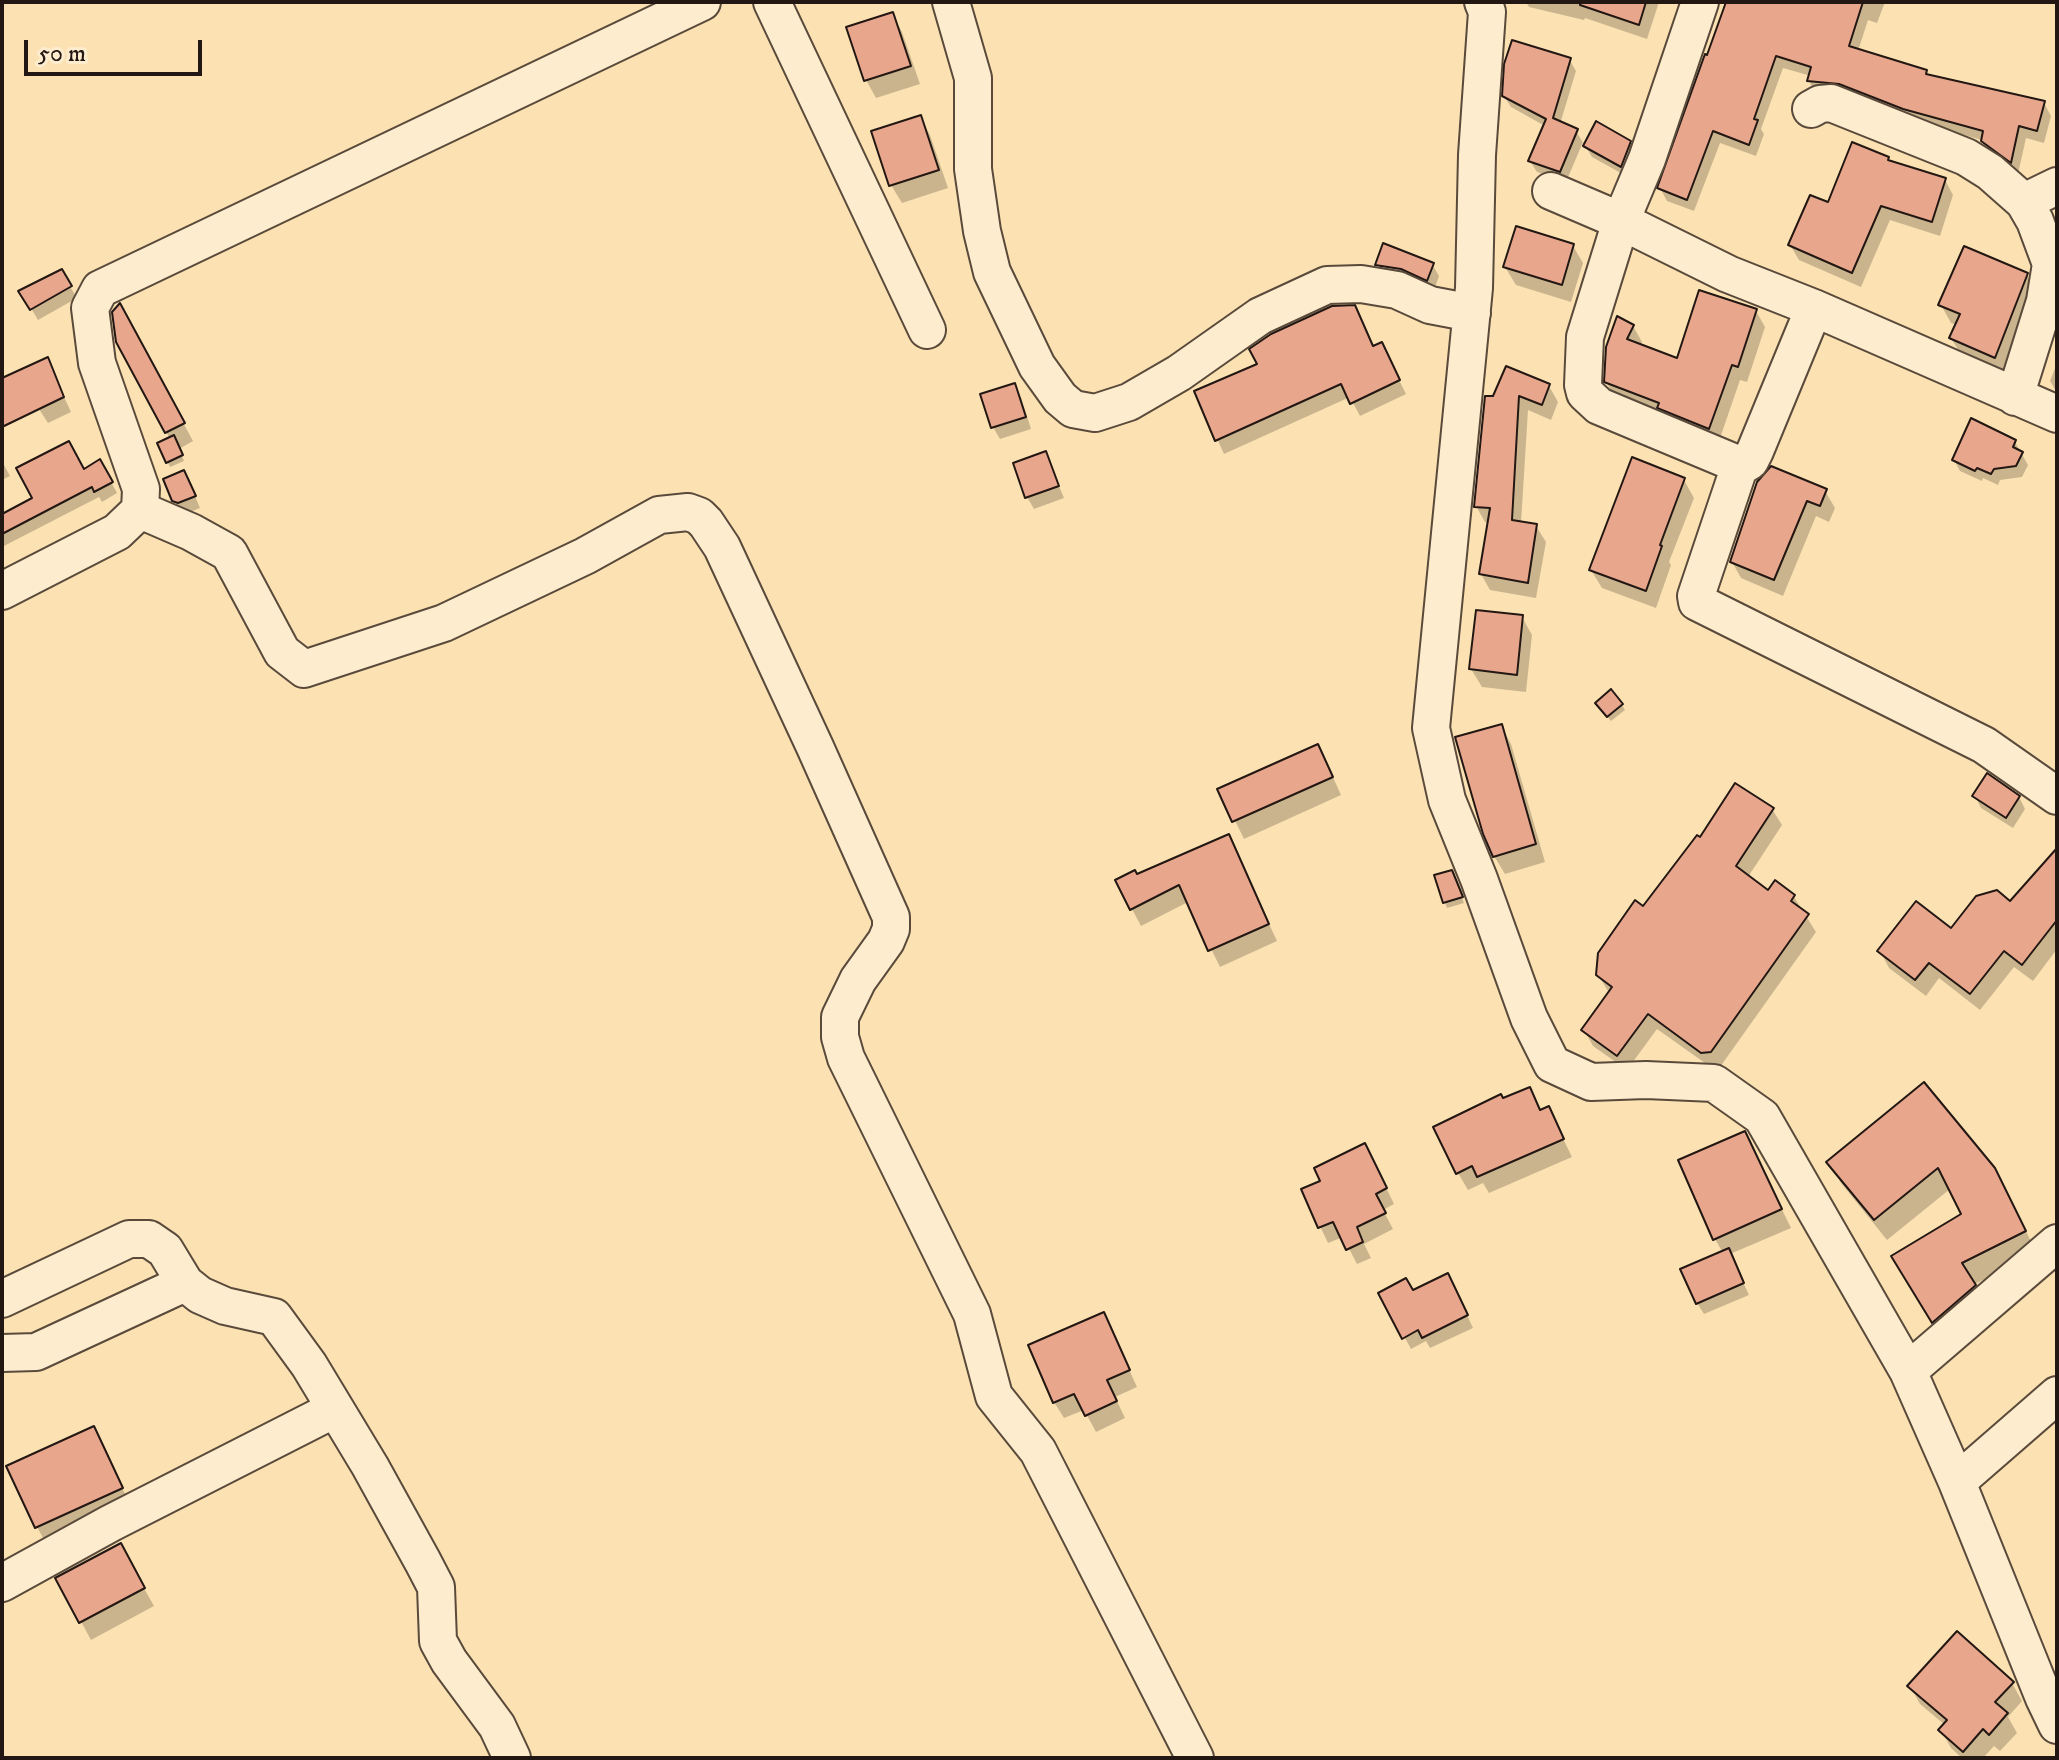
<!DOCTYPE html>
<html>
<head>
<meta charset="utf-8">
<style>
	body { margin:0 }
	#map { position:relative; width:2059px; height:1760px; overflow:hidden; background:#fce2b2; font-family:"IM FELL DW Pica",serif }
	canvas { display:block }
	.frame { position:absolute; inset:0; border:4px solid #231713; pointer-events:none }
	.scale { position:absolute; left:24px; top:40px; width:178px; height:36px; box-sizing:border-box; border:4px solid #231713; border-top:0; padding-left:10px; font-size:24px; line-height:28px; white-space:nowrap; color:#231713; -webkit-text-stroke:6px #fdeccd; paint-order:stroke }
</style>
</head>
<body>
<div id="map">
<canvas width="2059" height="1760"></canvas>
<div class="frame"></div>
<div class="scale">50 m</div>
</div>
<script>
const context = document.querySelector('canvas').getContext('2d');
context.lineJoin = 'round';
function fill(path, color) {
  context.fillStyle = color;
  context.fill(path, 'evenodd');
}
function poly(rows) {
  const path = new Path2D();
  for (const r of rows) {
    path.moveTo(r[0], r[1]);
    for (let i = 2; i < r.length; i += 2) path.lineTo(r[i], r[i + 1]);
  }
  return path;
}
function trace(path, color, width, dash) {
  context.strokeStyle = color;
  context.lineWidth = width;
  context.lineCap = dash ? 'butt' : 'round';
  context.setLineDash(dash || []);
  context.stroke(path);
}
const shadow = poly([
	[1526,2,1659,2,1647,39,1585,18,1584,20,1529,7],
	[1726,2,1885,2,1877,23,1868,20,1858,51,1926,72,1929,77,2044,103,2051,116,2044,143,2026,138,2018,174,1990,154,1982,140,1816,94,1809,81,1811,76,1783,68,1761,129,1764,134,1756,156,1720,143,1694,211,1667,201,1660,188,1727,5],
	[892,14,902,32,920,84,876,98,866,80],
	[1569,59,1576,71,1560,124,1576,131,1585,146,1630,142,1636,154,1628,177,1592,157,1583,142,1566,182,1537,172,1530,161,1545,126,1511,107,1504,96],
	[920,117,930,135,948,188,902,203,891,185],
	[1888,158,1891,163,1945,180,1953,195,1940,236,1890,220,1861,287,1799,260,1790,245,1829,205],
	[1573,246,1583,263,1571,302,1516,285,1505,267],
	[1432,264,1439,276,1434,291,1384,276,1378,265],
	[61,272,77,298,38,320,21,291],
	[2027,275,2037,293,2005,374,1962,356,1951,338,1957,325,1951,323,1941,305],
	[1354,307,1374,348,1388,358,1406,394,1360,416,1350,397,1224,454,1196,392,1259,365],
	[1756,311,1765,327,1747,382,1740,380,1718,444,1616,398,1606,382,1633,326,1642,342,1640,346,1678,360],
	[129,323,193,441,179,449,184,461,170,467,159,444,170,439,118,342],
	[47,360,71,412,48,423,39,409,2,417,2,380],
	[2057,363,2057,393,2050,381],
	[1014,385,1021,397,1031,429,1000,439,993,427],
	[1549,386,1558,402,1551,420,1528,410,1521,523,1536,526,1546,542,1536,598,1490,590,1481,574,1489,523,1485,522,1476,506,1486,398],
	[2015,442,2028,465,2022,477,2000,480,1998,485,1983,478,1982,481,1960,471,1954,460],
	[1045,453,1064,498,1034,509,1027,497],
	[2,461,10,476,2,480],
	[100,462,117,493,102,502,99,497,2,547,2,516],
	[1684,480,1694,498,1669,562,1671,565,1656,608,1602,588,1591,570],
	[1758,483,1825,491,1835,508,1829,522,1816,516,1783,596,1741,578,1732,562],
	[190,484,200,508,185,514,181,512,174,500],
	[1522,617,1532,635,1526,692,1482,687,1471,669],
	[1622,705,1625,710,1611,721,1600,708],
	[1501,726,1511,744,1545,862,1505,874,1494,856],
	[1327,764,1341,795,1244,839,1220,790],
	[1975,796,2019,797,2025,809,2013,828,1981,808],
	[1772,809,1782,825,1748,877,1769,892,1794,897,1816,932,1720,1067,1712,1068,1657,1029,1627,1070,1593,1046,1584,1030,1610,994,1598,975,1644,908,1700,840],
	[1228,836,1277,941,1220,967,1188,902,1141,926,1132,909,1136,876],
	[2057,851,2057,949,2033,981,2014,967,1980,1010,1939,978,1926,996,1889,968,1880,951,1952,931,2010,904],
	[1436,876,1454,877,1464,903,1447,908],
	[1924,1085,2006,1192,2037,1253,1973,1285,1986,1307,1946,1342,1906,1277,1963,1215,1950,1189,1887,1240,1841,1183,1829,1162],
	[1529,1090,1541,1112,1548,1108,1572,1157,1489,1193,1483,1183,1468,1190,1458,1173,1503,1101],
	[1745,1134,1791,1228,1730,1254,1749,1295,1704,1314,1697,1303,1723,1253,1715,1239],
	[1373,1161,1394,1204,1383,1210,1393,1229,1364,1244,1371,1258,1357,1264,1343,1237,1328,1243,1303,1190],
	[1454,1287,1473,1328,1430,1348,1426,1341,1411,1349,1381,1294],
	[1104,1315,1137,1387,1115,1397,1125,1418,1096,1432,1084,1410,1064,1418,1054,1402],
	[93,1429,131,1506,47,1545,37,1527],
	[120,1546,154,1606,91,1640,58,1579],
	[2012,1683,2022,1701,2008,1717,2017,1733,2000,1751,1994,1746,1983,1758,1962,1758,1951,1748,1941,1730,1945,1725,1920,1704,1910,1686]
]);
const building = poly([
	[1580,2,1646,2,1639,25,1580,5,1580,2],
	[1726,2,1863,2,1849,46,1927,70,1926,74,2045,101,2037,131,2019,126,2011,163,1981,141,1983,131,1903,109,1839,84,1807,81,1811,67,1776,56,1754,119,1758,120,1749,145,1713,131,1687,200,1657,188,1705,54,1707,55,1726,2],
	[893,12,911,66,864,81,846,27,893,12],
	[1512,40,1571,58,1553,118,1578,129,1560,172,1528,161,1546,119,1502,96,1504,64,1512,40],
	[921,115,939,170,889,186,871,131,921,115],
	[1596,121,1631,141,1621,167,1583,146,1596,121],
	[1852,142,1889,157,1888,160,1946,178,1932,222,1881,206,1852,273,1788,245,1810,195,1828,202,1852,142],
	[1516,226,1574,244,1562,285,1503,267,1516,226],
	[1383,243,1434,263,1427,281,1401,269,1375,265,1383,243],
	[1964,246,2028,273,1995,358,1949,338,1960,314,1938,305,1964,246],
	[62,269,72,286,30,310,18,291,62,269],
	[1699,290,1757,309,1738,367,1732,365,1709,429,1657,408,1659,403,1604,382,1606,347,1617,316,1634,325,1627,339,1677,358,1699,290],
	[120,303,185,423,165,433,116,342,112,312,120,303],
	[1355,305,1373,346,1382,342,1400,380,1350,404,1341,384,1215,441,1194,391,1257,364,1249,349,1271,334,1332,306,1355,305],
	[48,357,64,397,2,427,2,378,48,357],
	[1506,366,1550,384,1542,405,1519,396,1512,520,1537,524,1528,583,1479,574,1490,508,1474,507,1485,396,1493,396,1506,366],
	[1015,383,1026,417,991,428,980,394,1015,383],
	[1971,418,2016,440,2013,447,2023,452,2016,466,1994,469,1991,474,1977,468,1975,471,1952,460,1971,418],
	[174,435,183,455,166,463,157,443,174,435],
	[69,441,84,469,100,459,113,482,94,492,92,487,2,534,2,514,32,498,16,468,69,441],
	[1046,451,1059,486,1025,498,1013,463,1046,451],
	[1632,457,1685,478,1660,545,1662,546,1646,591,1589,570,1632,457],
	[1771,466,1827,489,1820,506,1807,501,1774,580,1730,562,1757,482,1771,466],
	[184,470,196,496,178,503,172,501,163,479,184,470],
	[1476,610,1523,615,1517,675,1469,669,1476,610],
	[1611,689,1623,704,1607,717,1595,703,1611,689],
	[1502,724,1536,844,1493,857,1483,834,1455,737,1502,724],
	[1318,744,1333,777,1232,822,1217,789,1318,744],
	[1987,773,2020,796,2006,818,1972,796,1987,773],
	[1735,783,1774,808,1736,866,1768,890,1775,880,1795,895,1791,901,1809,914,1711,1052,1701,1053,1648,1014,1617,1056,1581,1030,1612,987,1596,975,1598,953,1635,900,1643,906,1697,835,1700,837,1735,783],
	[1229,834,1269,924,1208,951,1179,885,1130,910,1115,880,1135,870,1137,874,1229,834],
	[2057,848,2057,920,2022,965,2004,951,1970,994,1929,963,1915,980,1877,951,1916,901,1951,928,1976,896,1997,890,2010,901,2057,848],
	[1452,870,1463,897,1443,903,1434,875,1452,870],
	[1924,1082,1995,1168,2026,1231,1962,1263,1976,1285,1932,1323,1891,1256,1961,1214,1938,1168,1874,1220,1826,1162,1924,1082],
	[1530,1087,1540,1110,1549,1106,1564,1139,1477,1177,1472,1166,1456,1174,1433,1127,1501,1094,1503,1098,1530,1087],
	[1745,1131,1782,1209,1713,1240,1678,1160,1745,1131],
	[1365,1143,1387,1188,1376,1194,1386,1213,1357,1227,1363,1242,1346,1250,1333,1222,1318,1228,1301,1189,1320,1181,1314,1168,1365,1143],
	[1729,1248,1744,1283,1696,1304,1680,1269,1729,1248],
	[1448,1273,1468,1315,1422,1338,1418,1330,1402,1339,1378,1293,1406,1278,1413,1290,1448,1273],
	[1104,1312,1130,1370,1107,1380,1117,1401,1085,1416,1074,1394,1053,1403,1028,1345,1104,1312],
	[94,1426,123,1488,35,1528,6,1466,94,1426],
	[121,1543,145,1588,79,1623,55,1578,121,1543],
	[1957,1631,2014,1682,1995,1702,2008,1713,1989,1735,1983,1729,1963,1752,1938,1730,1947,1720,1907,1686,1957,1631]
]);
const minor = poly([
	[772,2,927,330],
	[951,2,973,78,973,169,982,231,992,272,1037,366,1060,398,1073,409,1095,413,1129,402,1179,373,1260,316,1327,285,1361,284,1397,290,1430,305,1472,313],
	[1483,2,1487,12,1477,155,1474,288,1431,728,1447,800,1479,879,1529,1018,1552,1064,1591,1082,1646,1080,1714,1083,1762,1117,1908,1371,1957,1482,2044,1698,2057,1725],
	[1700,2,1647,159,1621,221,1585,337,1583,385,1585,393,1599,406,1740,465,1745,464,1750,461,1755,451,1814,308],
	[1811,109,1820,104,1831,103,1966,157,1990,172,2024,202,2035,221,2051,264,2045,301,2015,397],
	[1551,191,1621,221,1728,274,1814,308,2057,414],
	[2024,202,2057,186],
	[1740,465,1696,596,1697,602,1984,745,2057,796],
	[140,510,191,532,229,553,282,652,304,669,444,623,585,556,659,515,688,512,699,516,706,523,722,547,815,747,891,917,891,929,886,941,858,980,840,1017,840,1037,846,1058,972,1314,994,1396,1038,1451,1195,1758],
	[2,591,117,532,140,510,141,489,97,363,90,308,100,289,702,2],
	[2,1299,129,1239,149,1239,165,1250,185,1283],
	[2,1353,36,1352,185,1283,200,1295,225,1306,274,1317,309,1365,370,1466,423,1562,436,1587,438,1641,449,1661,497,1726,512,1758],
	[1908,1371,2057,1243],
	[1957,1482,2057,1395],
	[2,1583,111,1523,335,1409]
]);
fill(shadow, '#0003');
fill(building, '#e8a78c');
trace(building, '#231713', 2);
trace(minor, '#594a3b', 40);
trace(minor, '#fdeccd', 36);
</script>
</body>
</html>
